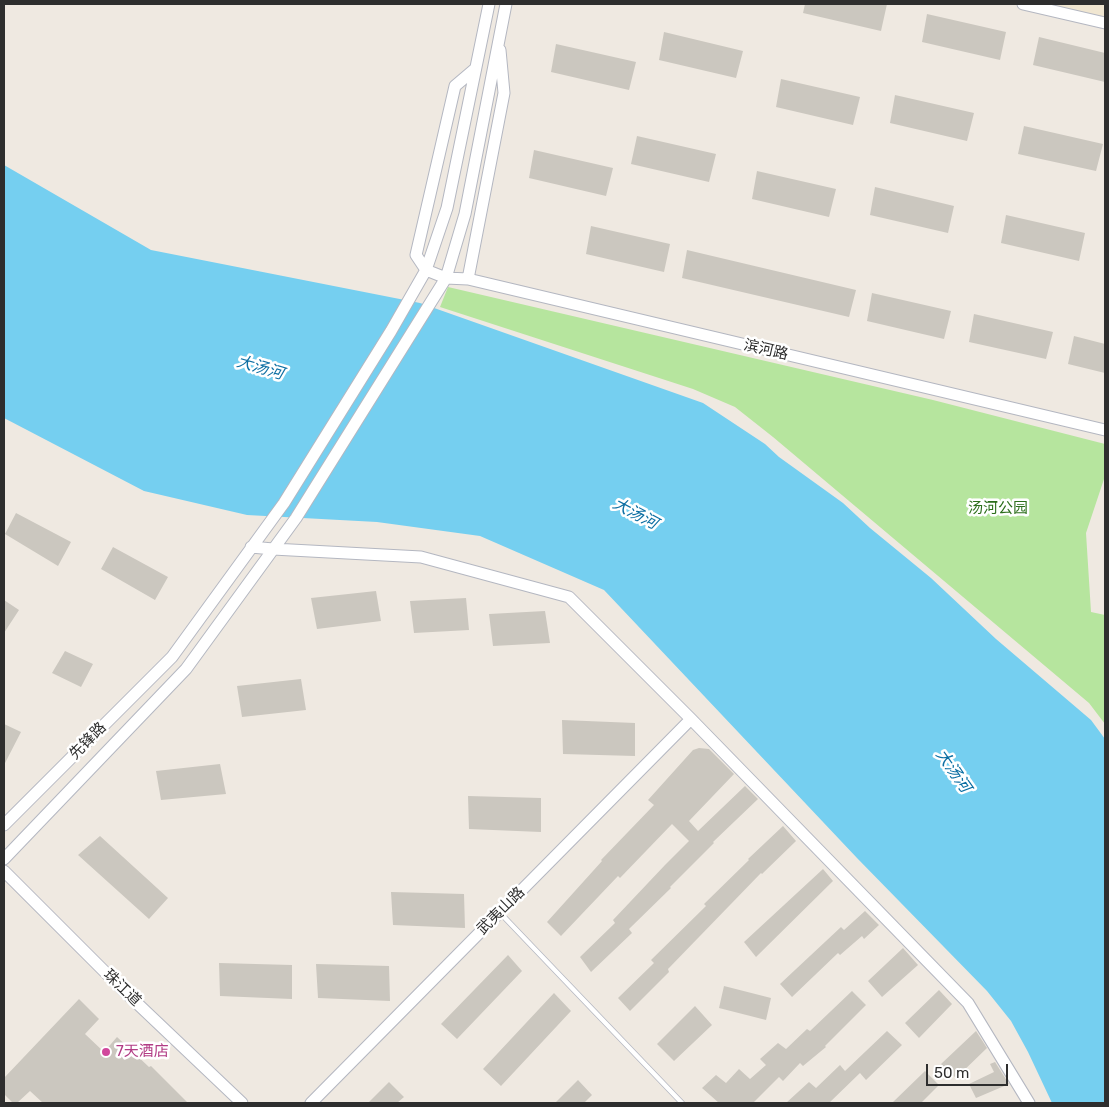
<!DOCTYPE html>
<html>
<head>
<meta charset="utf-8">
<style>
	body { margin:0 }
	#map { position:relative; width:1109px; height:1107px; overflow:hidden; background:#efe9e1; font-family:Rubik,sans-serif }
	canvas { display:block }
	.frame { position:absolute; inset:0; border:5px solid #2e2e2e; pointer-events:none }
	.scale { position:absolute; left:926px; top:1064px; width:82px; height:22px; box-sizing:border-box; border:2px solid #2e2e2e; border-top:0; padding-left:6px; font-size:15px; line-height:18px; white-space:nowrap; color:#2e2e2e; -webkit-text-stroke:4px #fff; paint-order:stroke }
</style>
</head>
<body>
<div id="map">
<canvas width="1109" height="1107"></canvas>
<div class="frame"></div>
<div class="scale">50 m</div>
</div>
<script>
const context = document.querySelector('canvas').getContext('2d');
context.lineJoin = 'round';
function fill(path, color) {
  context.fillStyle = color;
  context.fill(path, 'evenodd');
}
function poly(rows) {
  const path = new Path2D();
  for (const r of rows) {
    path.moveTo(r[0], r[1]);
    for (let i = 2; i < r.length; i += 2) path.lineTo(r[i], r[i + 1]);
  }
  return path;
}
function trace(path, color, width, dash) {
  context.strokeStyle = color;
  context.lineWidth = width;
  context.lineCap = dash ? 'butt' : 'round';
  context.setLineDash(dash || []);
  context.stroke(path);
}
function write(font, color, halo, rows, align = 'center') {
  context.font = font + ' Rubik,"Noto Sans SC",sans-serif';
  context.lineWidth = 5;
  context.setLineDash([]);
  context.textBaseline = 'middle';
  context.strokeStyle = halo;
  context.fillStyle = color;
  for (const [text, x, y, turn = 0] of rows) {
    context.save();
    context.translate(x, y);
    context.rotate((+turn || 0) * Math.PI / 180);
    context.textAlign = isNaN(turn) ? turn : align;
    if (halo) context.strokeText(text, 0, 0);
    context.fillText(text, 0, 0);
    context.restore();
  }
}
const education = poly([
	[1044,4,1105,4,1105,18]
]);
const green = poly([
	[448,287,933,400,1105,444,1105,476,1086,533,1091,612,1105,615,1105,724,1089,703,773,437,735,407,693,389,440,307]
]);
const water = poly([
	[4,165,151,250,420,303,703,403,765,444,779,457,843,503,870,528,931,578,996,639,1091,720,1105,739,1105,1103,1052,1103,1028,1052,1011,1021,987,991,857,858,604,590,480,536,377,522,247,515,144,491,4,418]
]);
const building = poly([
	[805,4,887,4,881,31,803,13],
	[927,14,1006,32,1000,60,922,42],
	[664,32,743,51,736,78,659,60],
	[1039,37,1105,53,1105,82,1033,65],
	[556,44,636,62,629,90,551,72],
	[781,79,860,97,853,125,776,107],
	[895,95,974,113,967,141,890,123],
	[1024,126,1103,144,1096,171,1018,154],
	[637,136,716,154,709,182,631,164],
	[534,150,613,168,606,196,529,178],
	[757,171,836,189,829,217,752,199],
	[875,187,954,206,948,233,870,215],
	[1006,215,1085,233,1079,261,1001,243],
	[591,226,670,244,664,272,586,254],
	[687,250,856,290,849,317,682,278],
	[872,293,951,311,944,339,867,321],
	[974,314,1053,332,1046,359,969,342],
	[1074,336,1105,344,1105,373,1068,364],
	[16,513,71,542,58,566,5,534],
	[113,547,168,577,155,600,101,569],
	[376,591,381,621,317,629,311,598],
	[466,598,469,630,414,633,410,601],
	[4,600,19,610,4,633],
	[545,611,550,643,493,646,489,614],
	[65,651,93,664,81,687,52,673],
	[301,679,306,710,242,717,237,686],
	[562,720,635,723,635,756,563,754],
	[4,724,21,732,4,765],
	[699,748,709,749,734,774,689,821,698,831,745,786,758,799,713,842,714,843,670,887,671,888,629,929,632,933,591,972,580,957,615,923,613,920,665,865,689,841,672,824,620,878,618,876,561,936,547,922,602,861,601,860,654,805,648,800,693,750],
	[220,764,226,794,161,800,156,771],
	[468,796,541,798,541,832,469,829],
	[783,826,796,841,762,874,761,873,668,969,669,972,630,1011,618,998,654,963,651,960,706,906,704,904,749,860,748,859],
	[100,836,168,898,149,919,78,855],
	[823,869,833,881,756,957,744,942],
	[391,892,464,894,465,928,393,925],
	[865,911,879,925,864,939,862,936,840,955,838,953,792,997,780,984,841,927,844,930],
	[903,948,918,965,882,997,868,981],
	[508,955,522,971,457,1039,441,1024],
	[219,963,292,965,292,999,220,996],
	[316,964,389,966,390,1001,318,998],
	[724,986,771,998,766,1020,719,1008],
	[939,990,952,1004,919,1038,905,1023],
	[852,991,866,1005,825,1046,826,1047,803,1066,800,1063,783,1081,779,1077,753,1103,719,1103,702,1088,716,1075,726,1083,739,1069,750,1079,766,1065,760,1059,778,1043,786,1049,807,1029,810,1031],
	[554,993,571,1011,501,1086,483,1069],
	[79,999,99,1019,85,1034,104,1052,117,1037,149,1067,151,1066,188,1103,43,1103,30,1091,17,1103,13,1103,4,1094,4,1078],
	[695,1006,712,1025,674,1061,657,1044],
	[887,1031,902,1045,866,1080,860,1073,829,1103,786,1103,809,1082,816,1088,840,1065,845,1071],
	[976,1031,987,1048,956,1078,941,1064],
	[995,1062,1009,1084,976,1098,969,1084,994,1072,990,1064],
	[925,1071,939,1085,921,1103,892,1103],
	[578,1080,592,1095,584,1103,555,1103],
	[389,1082,404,1097,397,1103,368,1103]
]);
const service = poly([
	[505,918,682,1103]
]);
const tertiary = poly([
	[1023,4,1105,23],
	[426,270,446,278,468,279,1105,430],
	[426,270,416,255,455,86,475,69],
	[468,279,504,93,500,50],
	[251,547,273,549,421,557,569,597,691,719,968,1003,1029,1103],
	[4,825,172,657,284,503,391,331,426,270,447,208,489,4],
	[4,859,186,669,296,518,446,278,465,214,506,4],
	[4,871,122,989,242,1103],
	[311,1103,691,719]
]);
const markers = [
	[106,1052,5,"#d1479c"]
];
const streetNames = [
	["滨河路",766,350,13],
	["先锋路",88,741,-45],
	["武夷山路",501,911,-45],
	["珠江道",122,988,44]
];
const parkNames = [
	["汤河公园",998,509]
];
const hotelNames = [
	["7天酒店",116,1052]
];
const waterNames = [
	["大汤河",260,368,16],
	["大汤河",635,514,28],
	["大汤河",953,771,55]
];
fill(education, '#f0e6d1');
fill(green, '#b6e59e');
fill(water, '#75cff0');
fill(building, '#cbc7bf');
trace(service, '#b4b7c1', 6);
trace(tertiary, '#b4b7c1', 13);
trace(service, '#fff', 4.5);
trace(tertiary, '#fff', 11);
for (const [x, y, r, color] of markers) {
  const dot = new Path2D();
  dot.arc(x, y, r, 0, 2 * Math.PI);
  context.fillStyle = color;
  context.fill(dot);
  trace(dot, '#fff', 2);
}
write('15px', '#2e2e2e', '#fff', streetNames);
write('15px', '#2c6e1b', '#fff', parkNames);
write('15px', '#b23c85', '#fff', hotelNames, 'left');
write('italic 16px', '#0d6fa3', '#fff', waterNames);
</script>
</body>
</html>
